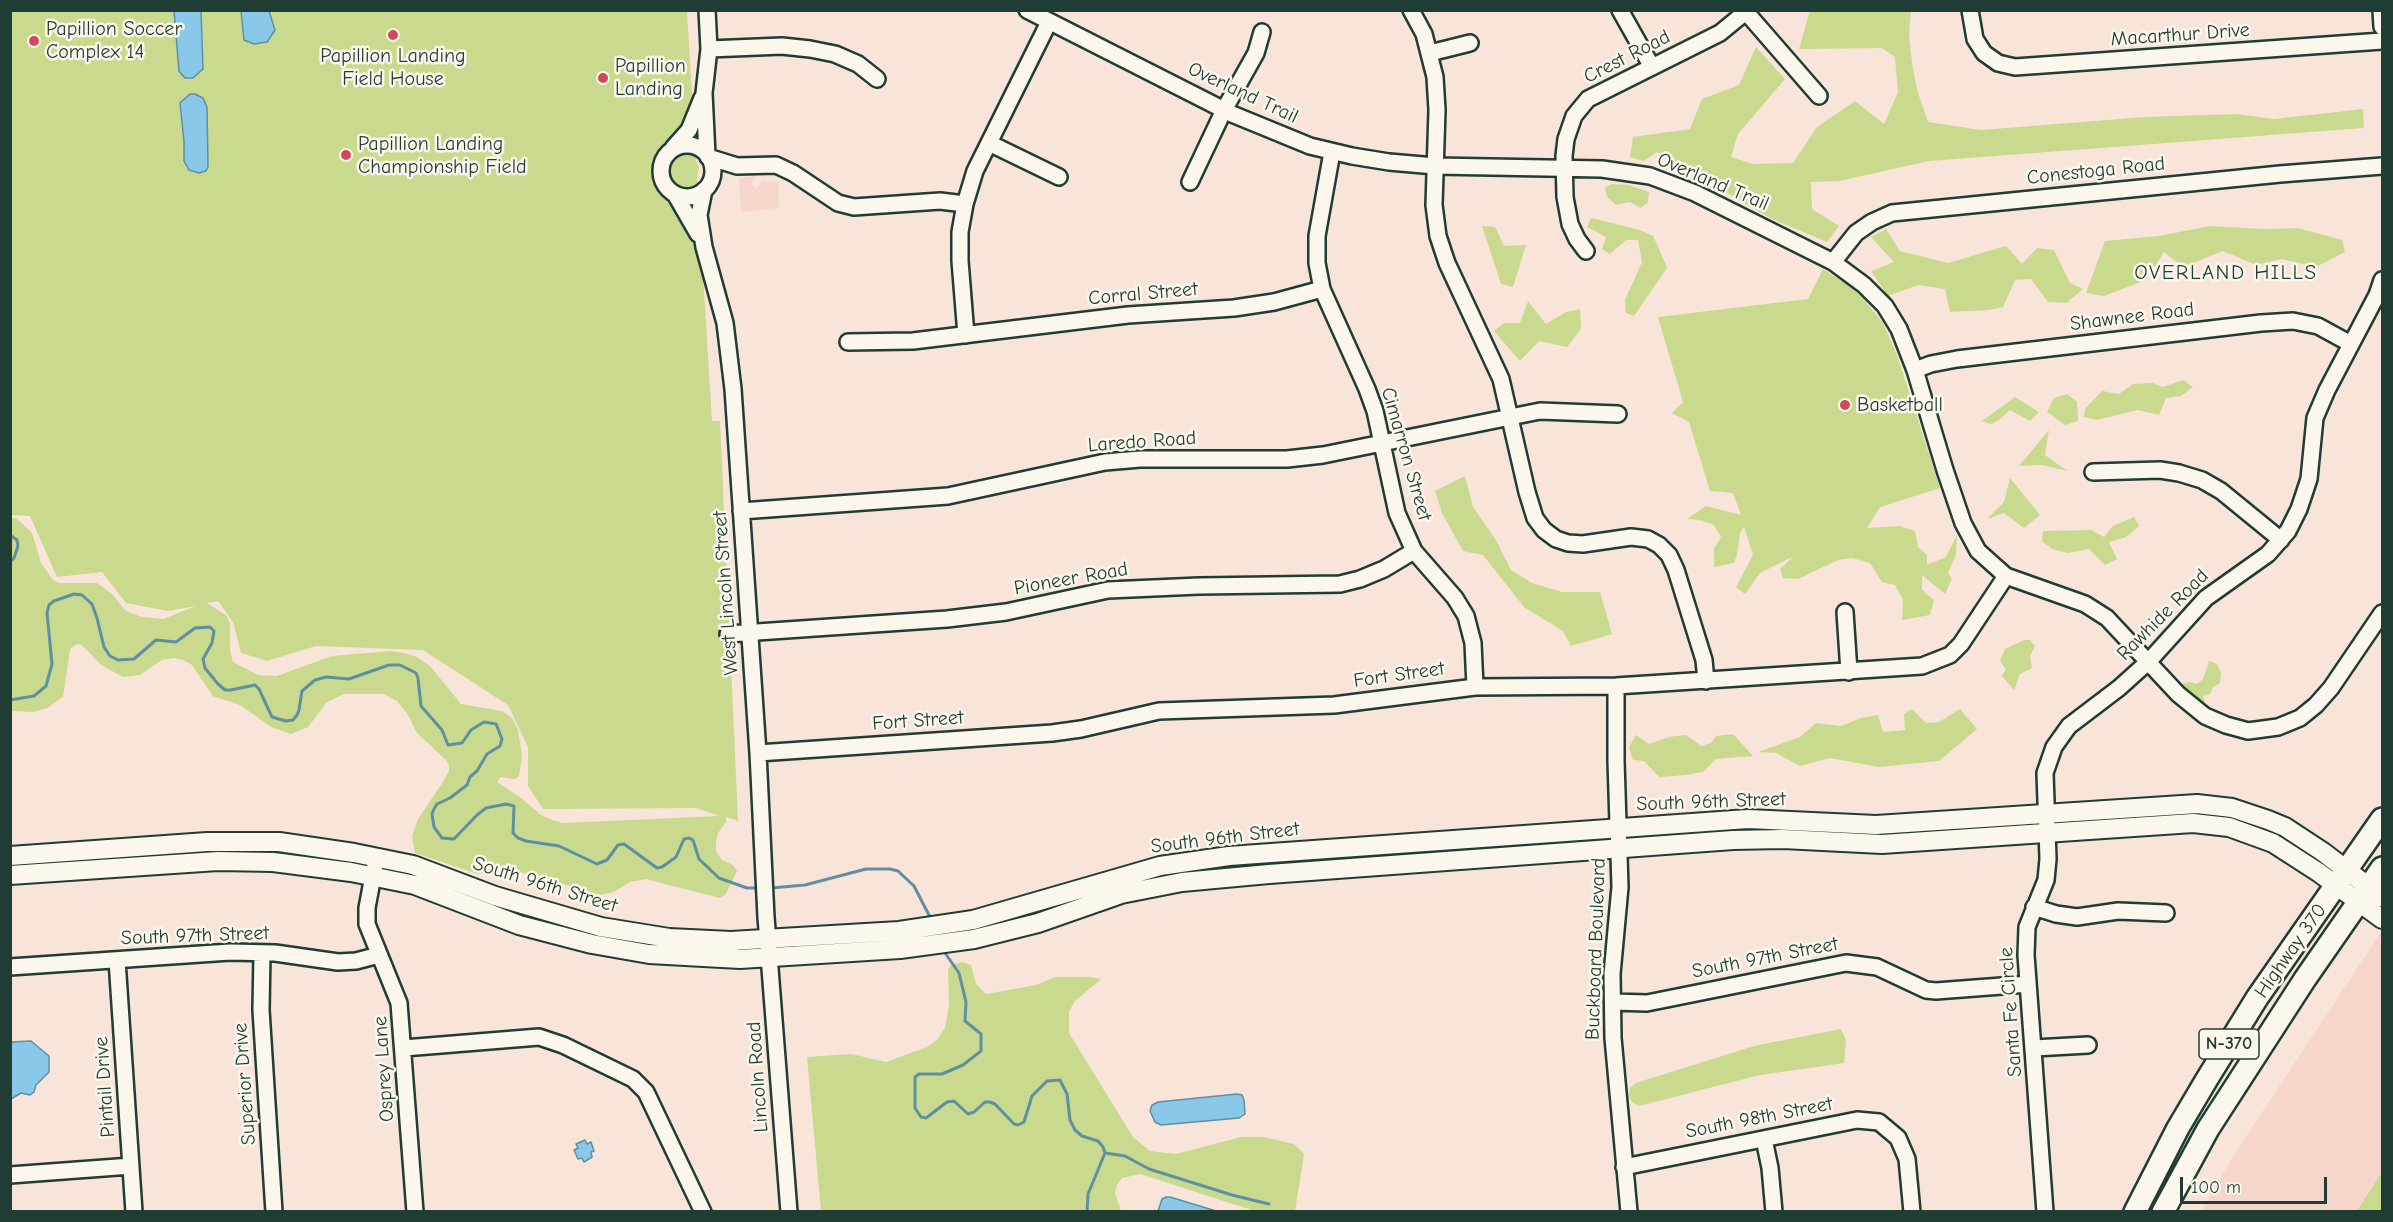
<!DOCTYPE html>
<html>
<head>
<meta charset="utf-8">
<style>
	body { margin:0 }
	#map { position:relative; width:2393px; height:1222px; overflow:hidden; background:#f8e4d8; font-family:"Comic Neue",sans-serif }
	canvas { display:block }
	.frame { position:absolute; inset:0; border:12px solid #1f3d34; pointer-events:none }
	.scale { position:absolute; left:2180px; top:1177px; width:147px; height:27px; box-sizing:border-box; border:3px solid #1f3d34; border-top:0; padding-left:8px; font-size:18px; line-height:21px; white-space:nowrap; color:#1f3d34; -webkit-text-stroke:4px #fbf7ec; paint-order:stroke }
</style>
</head>
<body>
<div id="map">
<canvas width="2393" height="1222"></canvas>
<div class="frame"></div>
<div class="scale">100 m</div>
</div>
<script>
const context = document.querySelector('canvas').getContext('2d');
context.lineJoin = 'round';
function fill(path, color) {
  context.fillStyle = color;
  context.fill(path, 'evenodd');
}
function poly(rows) {
  const path = new Path2D();
  for (const r of rows) {
    if (r.length === 3) {
      path.moveTo(r[0] + r[2], r[1]);
      path.arc(r[0], r[1], r[2], 0, 2 * Math.PI);
      continue;
    }
    path.moveTo(r[0], r[1]);
    for (let i = 2; i < r.length; i += 2) path.lineTo(r[i], r[i + 1]);
  }
  return path;
}
function trace(path, color, width, dash) {
  context.strokeStyle = color;
  context.lineWidth = width;
  context.lineCap = dash ? 'butt' : 'round';
  context.setLineDash(dash || []);
  context.stroke(path);
}
function write(font, color, halo, rows, align = 'center') {
  context.font = font + ' "Comic Neue",sans-serif';
  context.lineWidth = 5;
  context.setLineDash([]);
  context.textBaseline = 'middle';
  context.strokeStyle = halo;
  context.fillStyle = color;
  for (const [text, x, y, turn = 0] of rows) {
    context.save();
    context.translate(x, y);
    context.rotate((+turn || 0) * Math.PI / 180);
    context.textAlign = isNaN(turn) ? turn : align;
    if (halo) context.strokeText(text, 0, 0);
    context.fillText(text, 0, 0);
    context.restore();
  }
}
const built = poly([
	[756,176,751,185,757,189,762,181,778,182,779,208,741,212,739,178],
	[2382,931,2382,1206,2379,1211,2201,1212,2235,1153]
]);
const green = poly([
	[1810,10,1911,11,1909,35,1912,63,1917,90,1928,122,1981,130,2145,117,2236,114,2274,119,2363,109,2364,128,1929,161,1839,181,1811,182,1812,209,1839,226,1827,242,1770,218,1657,152,1644,161,1630,157,1633,137,1690,129,1702,99,1739,85,1756,47,1785,79,1738,134,1731,157,1753,164,1793,163,1817,127,1855,101,1884,124,1898,92,1895,57,1882,48,1799,49],
	[10,11,687,11,696,161,699,167,697,178,712,421,720,421,738,821,726,817,726,822,718,833,716,843,716,851,722,860,733,865,737,871,726,894,720,898,646,879,630,882,614,892,600,895,500,866,479,874,475,873,415,853,412,836,418,819,443,782,449,771,449,766,446,760,417,733,407,713,397,701,384,694,344,694,327,702,308,727,291,734,271,727,240,705,213,696,192,665,183,660,174,658,162,660,140,675,123,677,101,665,82,645,77,644,70,649,63,697,47,708,33,712,11,711,11,518,16,518,32,533,41,563,53,580,59,583,97,583,112,594,126,611,142,617,163,619,196,606,168,611,126,603,102,572,57,577,30,516,11,515],
	[218,601,233,622,241,653,267,661,316,646,423,650,508,705,528,747,528,786,543,809,696,808,719,816,563,823,552,820,541,815,520,797,497,782,500,777,515,779,519,776,522,756,518,729,512,718,502,711,461,704,430,666,417,657,405,653,391,651,332,656,277,676,258,675,233,662,230,651,230,624,227,616,207,603],
	[1612,184,1628,185,1649,192,1648,202,1641,208,1630,202,1616,205,1607,197,1605,188],
	[1591,218,1640,230,1653,236,1660,251,1667,268,1634,316,1626,313,1625,300,1642,262,1638,240,1626,240,1610,254,1602,249,1606,237,1587,227],
	[1482,226,1495,227,1504,246,1526,245,1513,287,1501,284],
	[2210,226,2265,229,2298,228,2342,240,2345,252,2316,267,2282,259,2256,265,2223,251,2183,267,2164,252,2146,280,2104,296,2086,293,2105,241,2159,236],
	[1886,229,1900,251,1948,263,2006,246,2022,264,2037,248,2054,250,2070,283,2083,289,2066,303,2048,302,2031,279,2015,280,2003,307,1989,310,1950,312,1945,289,1918,285,1888,296,1871,271,1894,262,1871,237],
	[1823,269,1848,285,1861,296,1883,323,1897,355,1940,488,1880,507,1867,528,1899,526,1915,531,1918,547,1927,555,1927,565,1946,557,1957,535,1956,555,1948,573,1952,579,1945,594,1922,575,1922,590,1934,600,1930,615,1902,620,1903,600,1895,585,1882,582,1870,563,1852,558,1838,560,1798,579,1783,578,1780,569,1794,556,1760,573,1745,594,1736,587,1753,555,1744,527,1740,533,1737,554,1734,563,1714,567,1714,549,1721,537,1714,525,1700,520,1687,519,1706,506,1741,515,1733,493,1710,491,1689,422,1672,413,1683,402,1658,317,1808,299],
	[1528,301,1546,324,1566,312,1580,309,1581,329,1567,347,1539,341,1520,361,1494,331,1504,323,1520,323],
	[2183,380,2193,387,2181,396,2166,398,2159,415,2138,410,2097,420,2084,417,2085,409,2102,391,2119,394,2133,384,2152,383,2163,387],
	[2067,394,2077,402,2078,416,2078,421,2065,425,2047,412,2054,398],
	[2015,397,2039,412,2030,421,2010,410,1999,420,1991,424,1982,421],
	[2049,430,2045,455,2067,471,2042,465,2019,466],
	[1465,476,1473,507,1496,540,1511,570,1532,583,1562,592,1600,592,1612,634,1571,646,1563,631,1524,607,1483,555,1463,551,1442,513,1435,491],
	[2010,478,2040,515,2024,528,2004,513,1987,519,2004,502],
	[2134,517,2139,526,2126,537,2109,542,2117,559,2105,565,2089,549,2068,553,2052,549,2042,541,2043,531,2091,530,2104,537,2113,526],
	[2024,640,2030,640,2035,646,2030,656,2032,668,2020,674,2014,690,2002,676,2006,669,2000,661,2005,649],
	[2209,661,2217,664,2221,673,2220,683,2213,687,2210,694,2203,696,2205,703,2200,705,2179,685,2189,682,2197,684,2203,679],
	[1912,709,1926,723,1939,722,1960,709,1977,729,1939,761,1879,767,1830,758,1800,766,1776,753,1758,752,1800,737,1816,723,1841,726,1861,718,1878,715,1883,732,1905,730,1904,714],
	[1733,734,1753,756,1716,759,1703,772,1686,775,1659,777,1644,761,1633,760,1629,747,1636,735,1649,744,1669,737,1686,735,1701,746,1711,743,1716,736],
	[962,962,971,965,976,984,986,994,1036,985,1055,977,1090,977,1101,979,1074,1002,1069,1012,1069,1033,1133,1137,1150,1151,1176,1154,1241,1137,1264,1137,1294,1144,1304,1154,1295,1211,1255,1211,1140,1174,1122,1178,1117,1185,1115,1193,1121,1211,821,1211,807,1057,851,1054,886,1062,927,1047,937,1040,945,1028,949,1005,948,969,951,965],
	[1841,1029,1846,1040,1844,1063,1760,1075,1639,1106,1632,1102,1629,1096,1630,1088,1636,1083,1754,1046],
	[2382,1172,2382,1211,2357,1211]
]);
const water = poly([
	[174,11,201,11,203,69,193,78,185,78,179,71,174,11],
	[241,11,269,11,275,30,267,42,254,44,244,40,241,11],
	[190,94,195,94,203,98,207,107,208,167,206,171,199,173,189,170,184,161,184,141,180,103,190,94],
	[31,1041,49,1056,49,1072,36,1085,34,1092,30,1095,21,1093,11,1099,11,1042,31,1041],
	[1237,1094,1242,1095,1244,1100,1245,1114,1239,1118,1161,1125,1155,1122,1150,1111,1152,1105,1158,1102,1237,1094],
	[585,1140,587,1144,591,1142,594,1151,591,1152,592,1157,584,1162,582,1158,578,1159,574,1150,578,1148,576,1144,585,1140],
	[1166,1197,1170,1197,1216,1211,1158,1211,1162,1199,1166,1197]
]);
const stream = poly([
	[10,535,17,540,18,546,14,558,10,562],
	[10,700,34,696,46,686,52,664,47,613,49,605,54,601,74,594,82,595,92,604,97,618,104,647,110,656,118,660,134,659,156,640,176,642,195,628,210,627,214,631,212,643,203,659,205,668,218,684,225,690,231,690,255,685,259,689,272,717,286,721,293,720,297,715,299,710,302,691,315,680,326,677,349,679,389,665,400,665,416,673,418,678,421,706,442,730,448,745,462,743,471,730,484,722,496,724,502,739,500,746,487,754,477,771,470,777,467,785,450,798,437,804,434,809,432,814,434,827,442,838,454,839,477,815,486,808,506,804,514,806,513,833,518,838,526,841,559,846,597,864,607,860,618,845,624,844,657,868,662,867,676,857,684,839,689,838,693,840,699,859,719,878,747,888,761,888],
	[771,888,805,885,866,869,890,869,898,871,914,886,931,919],
	[943,950,959,973,966,1002,965,1021,981,1034,981,1051,963,1065,942,1074,919,1074,915,1077,915,1108,921,1117,926,1118,947,1102,954,1101,968,1114,974,1112,985,1102,990,1102,995,1104,1014,1124,1018,1125,1024,1122,1032,1096,1047,1081,1060,1080,1067,1094,1070,1120,1075,1130,1082,1136,1098,1141,1103,1147,1105,1153,1088,1194,1087,1212],
	[1105,1153,1125,1156,1149,1169,1232,1195,1269,1204]
]);
const minor = poly([
	[1027,10,1232,114,1310,146,1352,156,1389,162,1435,166,1602,169,1650,176,1695,193,1833,262,1864,285,1885,306,1899,329,1915,370,1945,470,1963,523,1978,551,2006,576,2085,604,2107,618,2178,694,2205,716,2226,725,2248,731,2278,727,2300,718,2316,705,2331,688,2382,613],
	[1411,10,1424,34,1435,77,1437,110,1434,205,1438,236,1447,263,1501,379,1527,492,1535,518,1544,530,1556,539,1568,543,1583,544,1631,537,1648,539,1659,545,1669,555,1676,570,1704,660,1706,681],
	[1620,10,1652,67],
	[1970,10,1975,39,1984,53,1998,63,2015,67,2382,41],
	[2381,10,2382,27],
	[1746,12,1819,96],
	[709,49,782,46,810,49,835,54,858,64,877,79],
	[1430,53,1470,43],
	[989,143,1059,177],
	[687,171,26],
	[673,148,689,130,702,98],
	[1332,152,1317,236,1317,263,1322,289,1367,389,1375,411,1397,513,1414,551,1455,598,1466,616,1473,643,1475,687],
	[707,155,704,93,709,49,707,10],
	[708,157,737,166,776,165,793,173,838,203,854,207,940,201,965,204],
	[1190,182,1224,110,1256,53,1262,32],
	[704,190,699,215,704,247,725,323,733,389,758,753,766,917,789,1212],
	[675,194,698,234],
	[1586,251,1577,239,1570,224,1565,197,1564,156,1566,139,1574,116,1588,99,1720,33,1748,10],
	[1833,262,1856,233,1872,222,1892,213,2280,174,2382,166],
	[966,335,960,261,960,232,965,204,975,171,1049,22],
	[848,342,913,341,1128,315,1234,308,1274,302,1322,289],
	[1915,370,1931,364,1957,359,2261,323,2293,321,2318,326,2351,344],
	[2093,472,2160,470,2179,473,2202,480,2221,491,2281,540],
	[741,511,948,496,1105,462,1140,459,1287,459,1323,455,1540,411,1618,414],
	[1845,612,1849,672],
	[728,634,947,619,1006,612,1108,590,1199,586,1340,584,1360,579,1384,569,1414,551],
	[1616,686,1616,761,1620,887,1612,974,1613,1038,1629,1212],
	[758,753,1052,733,1081,729,1159,711,1334,705,1475,687,1616,686,1922,666,1950,655,1961,644,2006,576],
	[375,865,367,908,367,924,399,1003,415,1212],
	[2034,907,2056,914,2077,917,2118,911,2166,913],
	[262,953,261,1010,274,1212],
	[117,960,134,1212],
	[10,967,230,952,275,953,338,962,356,961,379,955],
	[1613,1002,1647,1003,1846,963,1877,967,1926,990,1936,991,2028,984],
	[404,1048,539,1037,563,1045,633,1079,646,1092,703,1212],
	[2034,1048,2088,1045],
	[1764,1139,1770,1168,1774,1212],
	[1624,1167,1857,1120,1879,1122,1898,1138,1907,1159,1912,1212],
	[10,1175,131,1166],
	[2045,1212,2026,955,2027,927,2046,880,2048,859,2045,773,2054,747,2069,726,2119,688,2149,661,2206,598,2268,554,2288,531,2299,509,2309,479,2315,418,2327,390,2377,295,2382,280]
]);
const major = poly([
	[10,856,207,842,279,842,354,853,413,865,495,896,601,927,669,938,731,941,899,931,973,920,1160,866,1229,856,1748,819,1876,825,2197,804,2232,808,2268,820,2285,827,2323,852,2382,897],
	[10,875,218,861,273,862,351,872,415,885,519,925,592,944,649,954,740,959,900,949,974,939,1038,923,1121,894,1182,882,1269,874,1733,840,1783,839,1882,844,2193,823,2229,827,2273,843,2318,872,2382,919]
]);
const highway = poly([
	[2135,1212,2178,1128,2207,1079,2257,998,2382,819],
	[2163,1212,2208,1129,2305,979,2382,868]
]);
const markers = [
	[393,35,6,"#d1495b"],
	[34,41,6,"#d1495b"],
	[603,78,6,"#d1495b"],
	[346,155,6,"#d1495b"],
	[1845,405,6,"#d1495b"]
];
const shields = [
	[2229,1044,60]
];
const shieldNames = [
	["N-370",2229,1044]
];
const poiNames = [
	["Papillion Soccer",46,29],
	["Complex 14",46,52],
	["Papillion Landing",393,56,"center"],
	["Field House",393,79,"center"],
	["Papillion",615,66],
	["Landing",615,89],
	["Papillion Landing",358,144],
	["Championship Field",358,167],
	["Basketball",1857,405]
];
const streetNames = [
	["Macarthur Drive",2180,35,-4],
	["Crest Road",1627,57,-27],
	["Overland Trail",1243,93,25],
	["Conestoga Road",2096,171,-6],
	["Overland Trail",1713,182,23],
	["Corral Street",1143,294,-5],
	["Shawnee Road",2132,317,-7],
	["Laredo Road",1142,442,-4],
	["Cimarron Street",1406,454,74],
	["Pioneer Road",1071,579,-10],
	["West Lincoln Street",726,593,-94],
	["Rawhide Road",2163,615,-45],
	["Fort Street",1399,675,-8],
	["Fort Street",918,721,-4],
	["South 96th Street",1711,802,-2],
	["South 96th Street",1225,838,-7],
	["South 96th Street",545,885,17],
	["South 97th Street",195,936,-2],
	["Buckboard Boulevard",1596,949,-88],
	["Highway 370",2291,951,-55],
	["South 97th Street",1765,958,-11],
	["Santa Fe Circle",2011,1012,-94],
	["Osprey Lane",384,1069,-94],
	["Lincoln Road",758,1077,-94],
	["Superior Drive",245,1084,-94],
	["Pintail Drive",105,1087,-94],
	["South 98th Street",1759,1118,-11]
];
const neighbourhoodNames = [
	["OVERLAND HILLS",2226,273]
];
fill(built, '#f6d6ca');
fill(green, '#c9da8e');
fill(water, '#89c8e9');
trace(water, '#5f90a1', 1.5);
trace(stream, '#5f90a1', 3);
trace(minor, '#1f3d34', 20);
trace(major, '#1f3d34', 22);
trace(highway, '#1f3d34', 26);
trace(minor, '#fbf7ec', 15);
trace(major, '#fbf7ec', 18);
trace(highway, '#fbf7ec', 21);
for (const [x, y, r, color] of markers) {
  const dot = new Path2D();
  dot.arc(x, y, r, 0, 2 * Math.PI);
  context.fillStyle = color;
  context.fill(dot);
  trace(dot, '#fbf7ec', 2);
}
for (const [x, y, w] of shields) {
  const box = new Path2D();
  box.roundRect(x - w / 2, y - 15, w, 30, 4.5);
  context.fillStyle = '#fbf7ec';
  context.fill(box);
  trace(box, '#1f3d34', 1.5);
}
write('bold 18px', '#1f3d34', null, shieldNames);
write('20px', '#1f3d34', '#fbf7ec', poiNames, 'left');
write('20px', '#1f3d34', '#fbf7ec', streetNames);
context.letterSpacing = '1.5px';
write('21px', '#1f3d34', '#fbf7ec', neighbourhoodNames);
context.letterSpacing = '0px';
</script>
</body>
</html>
